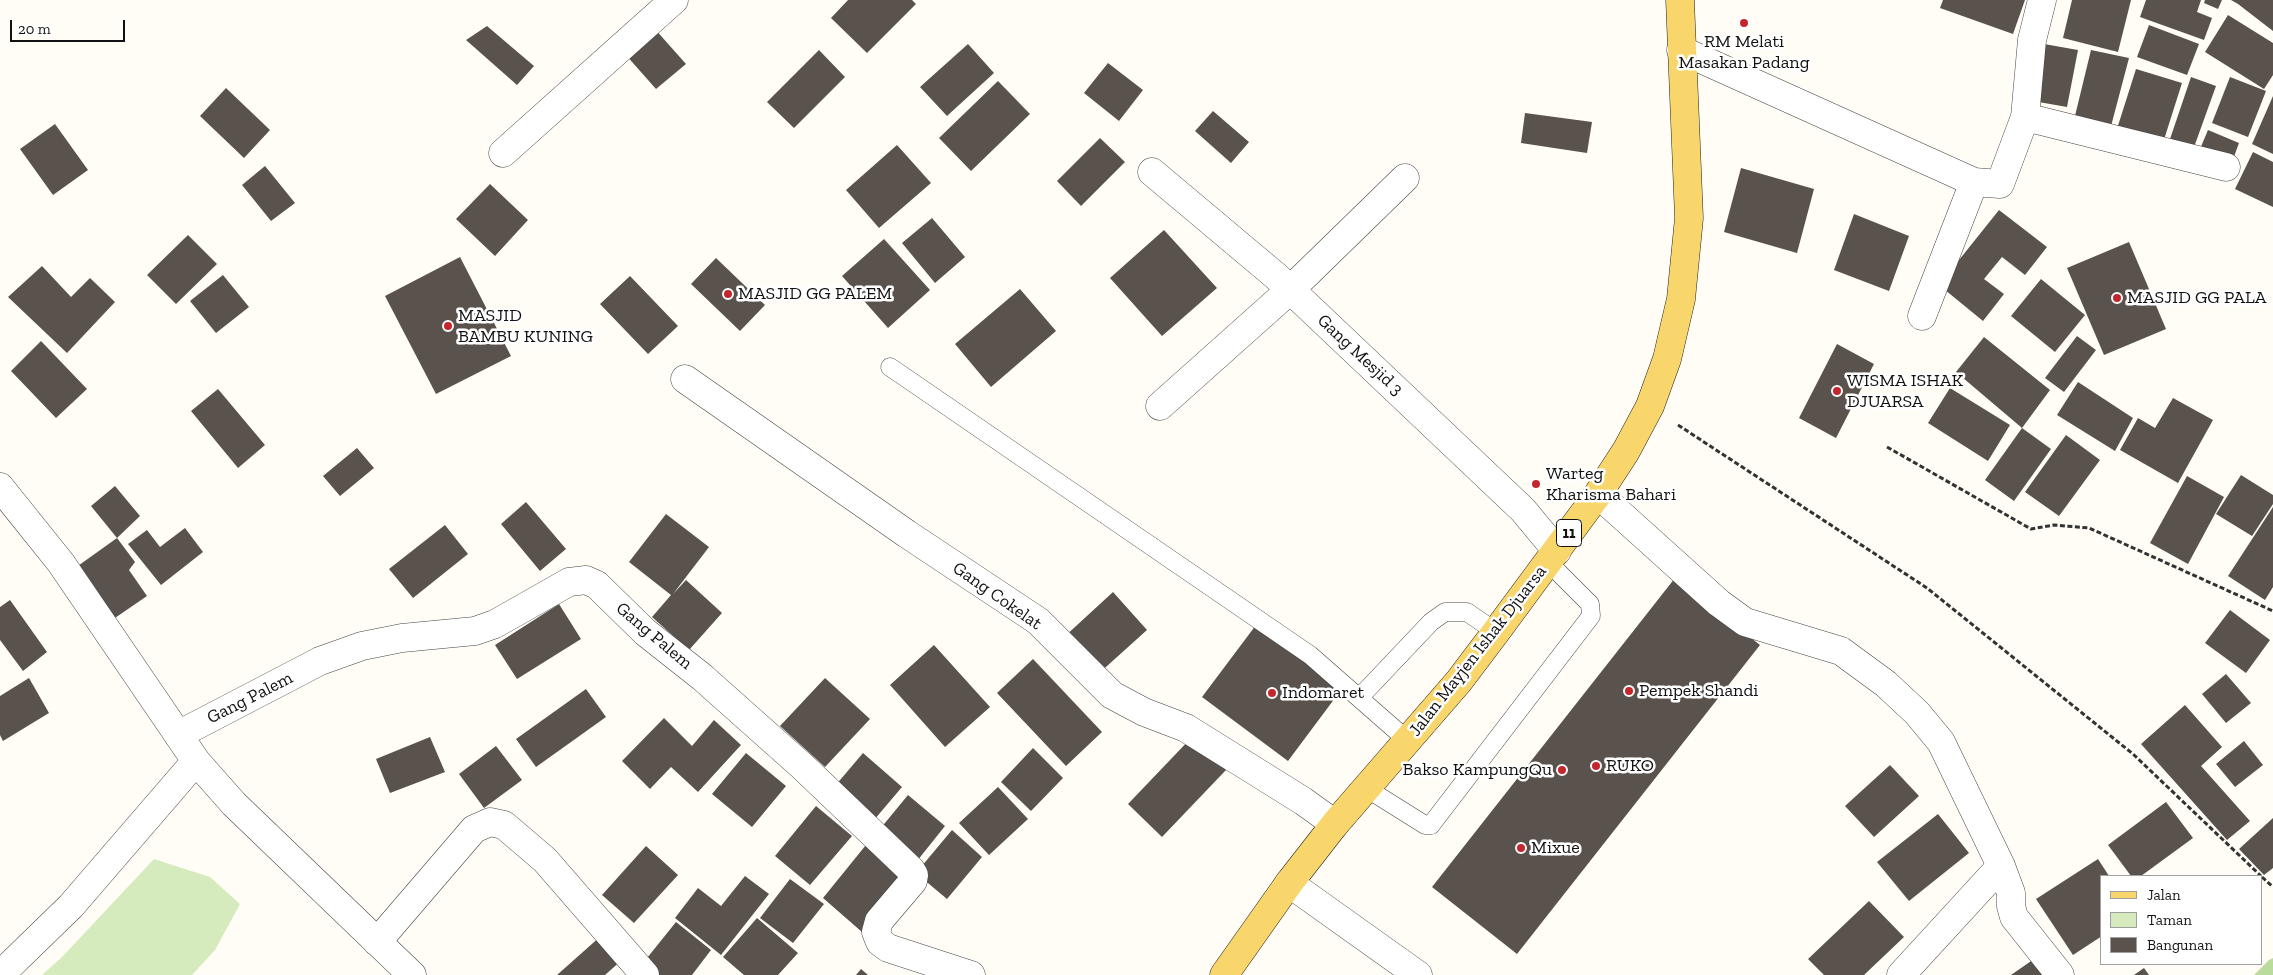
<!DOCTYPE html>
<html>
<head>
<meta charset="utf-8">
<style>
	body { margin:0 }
	#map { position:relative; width:2273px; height:975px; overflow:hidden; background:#fffdf5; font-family:"Zilla Slab",serif }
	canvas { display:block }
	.legend { position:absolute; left:2100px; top:875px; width:162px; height:90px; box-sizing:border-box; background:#fff; border:1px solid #a0a0a0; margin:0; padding:6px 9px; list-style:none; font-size:15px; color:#111 }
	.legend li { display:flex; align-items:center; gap:10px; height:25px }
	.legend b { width:25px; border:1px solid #a0a0a0 }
	.scale { position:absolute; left:10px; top:20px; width:115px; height:22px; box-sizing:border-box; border:2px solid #111; border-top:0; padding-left:6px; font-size:15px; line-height:18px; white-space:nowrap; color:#111; -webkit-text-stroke:4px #fff; paint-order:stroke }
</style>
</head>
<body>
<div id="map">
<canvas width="2273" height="975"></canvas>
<ul class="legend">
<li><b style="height:6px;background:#f9d66b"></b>Jalan</li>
<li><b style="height:14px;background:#d5ebbd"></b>Taman</li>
<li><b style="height:14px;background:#5a524d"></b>Bangunan</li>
</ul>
<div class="scale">20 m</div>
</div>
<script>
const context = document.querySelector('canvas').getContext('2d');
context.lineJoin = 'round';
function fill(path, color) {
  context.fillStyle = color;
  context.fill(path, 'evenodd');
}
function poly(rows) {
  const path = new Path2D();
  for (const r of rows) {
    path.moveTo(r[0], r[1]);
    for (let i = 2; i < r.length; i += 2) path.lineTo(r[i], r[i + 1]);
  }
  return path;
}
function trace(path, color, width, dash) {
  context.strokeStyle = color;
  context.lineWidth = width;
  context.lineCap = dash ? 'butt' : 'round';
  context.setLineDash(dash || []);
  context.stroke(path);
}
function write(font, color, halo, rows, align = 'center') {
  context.font = font + ' "Zilla Slab",serif';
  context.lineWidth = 5;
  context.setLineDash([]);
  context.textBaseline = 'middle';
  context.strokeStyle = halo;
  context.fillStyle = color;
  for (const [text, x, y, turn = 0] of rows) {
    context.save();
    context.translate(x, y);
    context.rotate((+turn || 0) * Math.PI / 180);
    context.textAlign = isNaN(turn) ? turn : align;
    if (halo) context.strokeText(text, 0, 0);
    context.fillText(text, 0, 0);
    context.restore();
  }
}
const green = poly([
	[154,859,210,877,240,904,215,950,192,975,42,975,62,957]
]);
const forest = poly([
	[2273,958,2273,975,2254,975,2269,960]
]);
const building = poly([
	[848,0,912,0,916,4,867,53,831,18],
	[1943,0,2025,0,2013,34,1940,8],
	[2072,0,2131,0,2118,52,2063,38],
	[2146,0,2201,0,2197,12,2212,18,2204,40,2140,17],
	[2205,0,2222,0,2218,9,2204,3],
	[2231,0,2273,0,2273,31,2238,4],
	[2228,15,2273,43,2273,75,2264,89,2205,52],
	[2149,25,2199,44,2187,75,2137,57],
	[487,26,534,66,517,85,466,40],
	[654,28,686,64,656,89,625,54],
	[968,44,994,73,947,116,920,87],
	[2044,44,2078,50,2067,107,2033,101],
	[819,50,845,77,794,128,767,102],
	[2091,50,2129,58,2110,130,2074,120],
	[1108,63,1143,90,1119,121,1084,93],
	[2136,69,2182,83,2162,146,2116,132],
	[2191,77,2216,86,2193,150,2169,142],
	[2230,77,2266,91,2248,137,2212,123],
	[998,81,1030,114,971,171,939,138],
	[226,88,270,130,244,158,200,116],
	[2273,96,2273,154,2252,144],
	[1213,111,1249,142,1231,163,1195,131],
	[1525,113,1592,122,1587,153,1521,143],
	[55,124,88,170,53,195,20,149],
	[2208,130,2239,143,2232,162,2200,149],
	[1100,138,1125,162,1081,206,1057,181],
	[897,145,931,183,879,228,846,190],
	[2253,152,2273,162,2273,207,2235,189],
	[265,166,295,203,271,221,242,185],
	[1741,168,1814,189,1797,253,1724,232],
	[490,184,528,220,495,256,456,219],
	[1999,210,2047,247,2025,275,2002,257,1984,279,2004,294,1983,321,1939,285],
	[1854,214,1909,236,1889,291,1834,270],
	[932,218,965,257,935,283,902,243],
	[1164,230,1217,288,1162,336,1110,278],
	[188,235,217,264,176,304,147,275],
	[884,239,930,290,888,328,842,276],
	[2129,242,2166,329,2104,355,2067,268],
	[460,257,511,356,436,394,385,296],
	[716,258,765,305,740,331,691,284],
	[42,266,71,297,90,278,115,302,67,353,8,297],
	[223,275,249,307,216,333,190,301],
	[630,276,678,326,648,354,600,304],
	[2041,279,2085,315,2055,352,2011,316],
	[1020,289,1056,331,991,387,955,344],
	[2077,336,2096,350,2064,392,2045,378],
	[1984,337,2050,390,2022,428,1956,372],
	[41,341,87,389,56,418,11,371],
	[1837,344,1874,364,1836,438,1799,418],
	[2078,382,2133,418,2115,451,2057,415],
	[1950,388,2010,425,1988,461,1928,423],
	[218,389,265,445,238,468,191,411],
	[2173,398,2213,420,2178,483,2120,450,2138,418,2155,428],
	[2022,428,2051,449,2014,501,1985,480],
	[2066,435,2100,460,2059,516,2025,492],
	[357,448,374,468,340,496,323,476],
	[2241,475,2273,495,2273,504,2252,536,2216,514],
	[2187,476,2224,497,2188,564,2150,543],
	[115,486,140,516,117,538,91,506],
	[526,502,566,549,540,571,501,524],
	[2273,507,2273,587,2265,600,2228,576],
	[666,514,709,547,673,594,686,580,722,613,689,650,652,617,671,595,629,562],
	[445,525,468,554,413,598,389,569],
	[185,528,203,552,161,585,128,544,147,530,160,547],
	[117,538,135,562,129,570,147,596,112,620,75,568],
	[1675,578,1760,645,1517,954,1432,887],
	[1113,592,1147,630,1097,675,1063,638],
	[10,600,47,652,23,671,0,640,0,607],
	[559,604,581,639,517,679,495,645],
	[2230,610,2270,640,2246,673,2205,643],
	[1256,625,1341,690,1288,761,1202,697],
	[934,645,990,707,945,747,890,685],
	[1033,659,1102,732,1066,766,997,693],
	[2226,674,2251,703,2226,723,2202,694],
	[29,678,49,713,3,741,0,735,0,696],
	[825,678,870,719,825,767,780,726],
	[586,689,606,717,536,767,516,739],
	[2185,705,2222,747,2201,766,2250,821,2227,840,2141,744],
	[664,718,692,746,714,720,741,745,698,792,671,767,650,789,622,761],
	[430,737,445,772,390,793,376,759],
	[1192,737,1226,770,1162,837,1128,804],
	[2244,741,2263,765,2235,787,2216,764],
	[496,746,522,780,484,808,459,774],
	[1033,748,1063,778,1031,811,1001,782],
	[746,753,786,786,752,827,712,794],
	[863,753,902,787,874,820,835,786],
	[1890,765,1919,796,1874,837,1845,806],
	[998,787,1028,819,989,855,959,823],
	[908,795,945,826,917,861,880,829],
	[2166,802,2193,838,2141,876,2131,876,2108,845],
	[816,806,852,836,810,885,775,856],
	[1938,814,1969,853,1909,901,1877,862],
	[2273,818,2273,868,2264,875,2239,849],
	[952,830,982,857,947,899,916,873],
	[870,840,909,875,862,932,823,898],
	[646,846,678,875,634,923,602,895],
	[2098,859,2109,876,2102,876,2102,936,2073,955,2036,899],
	[745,876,769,894,721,955,675,918,698,888,721,906],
	[790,879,824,904,793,943,760,918],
	[1869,901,1904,937,1864,975,1824,975,1808,959],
	[757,918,798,953,778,975,744,975,723,957],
	[676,922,711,950,692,975,659,975,643,963],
	[602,935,623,959,605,975,557,975],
	[2034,959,2045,975,2011,975],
	[2144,968,2149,975,2134,975],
	[861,969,868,975,856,975]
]);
const path = poly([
	[1678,425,1927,588,2133,754,2261,876],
	[1887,447,2031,529,2054,525,2089,528,2273,611],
	[2262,877,2273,887]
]);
const service = poly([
	[890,367,1310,655,1407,740],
	[1359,698,1431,622,1445,612,1467,612,1496,632],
	[1366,788,1425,825,1431,825,1434,821,1591,616,1590,604,1548,562]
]);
const minor = poly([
	[1681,50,1974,182,2000,184,2025,117,2226,167],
	[2025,117,2032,40,2042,0],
	[503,153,674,0],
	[1152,172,1277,277,1523,510,1557,551],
	[1922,316,1974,182],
	[685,379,907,534,1038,621,1112,695,1144,712,1186,728,1303,801,1335,824],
	[1160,406,1290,290,1405,178],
	[0,487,61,563,196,761,234,804,412,975],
	[1598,494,1719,603,1745,622,1841,651,1886,684,1917,713,1941,742,2001,866,2011,893,2011,906,2014,917,2060,975],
	[178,735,320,661,362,646,402,638,475,631,495,624,569,582,586,580,597,585,645,632,702,677,802,766,911,870,914,875,913,881,879,921,876,932,880,942,888,948,971,975],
	[1289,883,1418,975],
	[377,942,474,829,490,822,504,825,545,860,645,975],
	[0,975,71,906,196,761],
	[1901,975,2001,866]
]);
const primary = poly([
	[1224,975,1289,883,1335,824,1459,681,1496,632,1598,494,1626,451,1650,406,1667,359,1681,299,1689,218,1680,0]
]);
const markers = [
	[1744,23,5,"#c4262e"],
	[728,294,5,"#c4262e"],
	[2117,298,5,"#c4262e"],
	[448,326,5,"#c4262e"],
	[1837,391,5,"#c4262e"],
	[1536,484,5,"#c4262e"],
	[1629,691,5,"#c4262e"],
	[1272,693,5,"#c4262e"],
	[1596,766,5,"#c4262e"],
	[1562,770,5,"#c4262e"],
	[1521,848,5,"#c4262e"]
];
const shields = [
	[1569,533,25]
];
const shieldNames = [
	["11",1569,533]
];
const poiNames = [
	["RM Melati",1744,42,"center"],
	["Masakan Padang",1744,63,"center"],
	["MASJID GG PALEM",738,294],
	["MASJID GG PALA",2127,298],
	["MASJID",458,316],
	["BAMBU KUNING",458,337],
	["WISMA ISHAK",1847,381],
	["DJUARSA",1847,402],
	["Warteg",1546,474],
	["Kharisma Bahari",1546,495],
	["Pempek Shandi",1639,691],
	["Indomaret",1282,693],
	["RUKO",1606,766],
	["Bakso KampungQu",1552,770,"right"],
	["Mixue",1531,848]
];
const streetNames = [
	["Gang Mesjid 3",1360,355,43],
	["Gang Cokelat",997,596,35],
	["Gang Palem",654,636,40],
	["Jalan Mayjen Ishak Djuarsa",1478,651,-52],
	["Gang Palem",250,698,-27]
];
fill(green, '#d5ebbd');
fill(forest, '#b9dc9c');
fill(building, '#5a524d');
trace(service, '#444', 19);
trace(minor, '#444', 29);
trace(primary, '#222', 29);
trace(path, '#333', 3, [5, 2.5]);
trace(service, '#fff', 18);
trace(minor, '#fff', 28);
trace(primary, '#f9d66b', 28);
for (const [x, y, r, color] of markers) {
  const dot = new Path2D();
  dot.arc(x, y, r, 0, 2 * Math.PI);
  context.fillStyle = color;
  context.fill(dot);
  trace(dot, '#fff', 2);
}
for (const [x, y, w] of shields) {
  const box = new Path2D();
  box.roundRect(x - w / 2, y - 13.5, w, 27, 4);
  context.fillStyle = '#fff';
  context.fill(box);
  trace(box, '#111', 1);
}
write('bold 16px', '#111', null, shieldNames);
write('18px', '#111', '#fff', poiNames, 'left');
write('18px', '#111', '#fff', streetNames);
</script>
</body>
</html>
